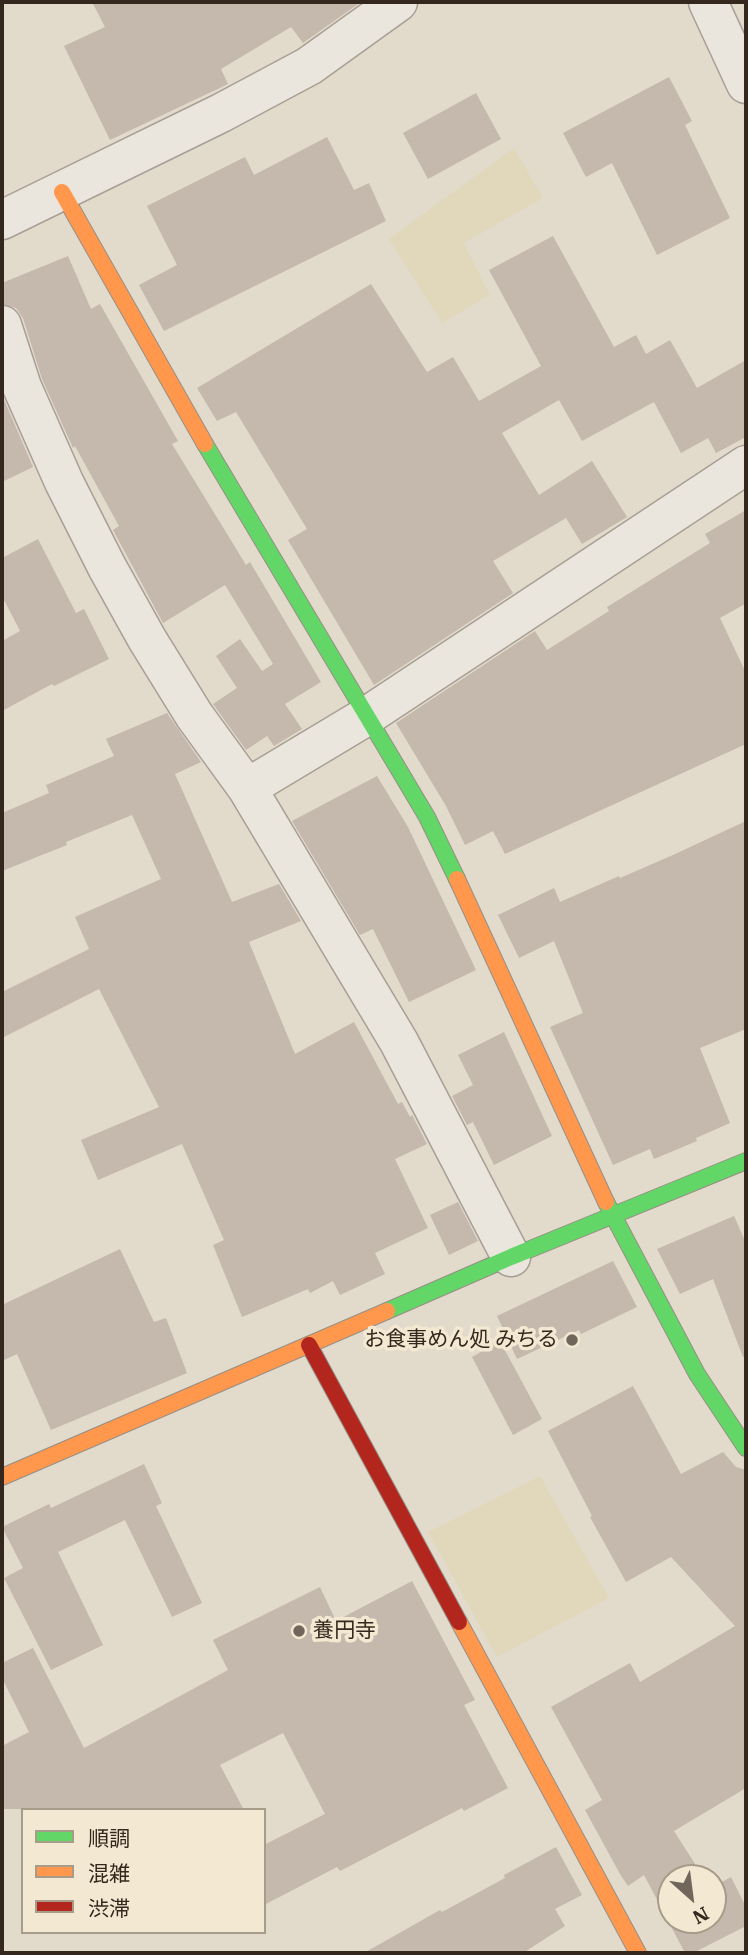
<!DOCTYPE html>
<html>
<head>
<meta charset="utf-8">
<style>
	body { margin:0 }
	#map { position:relative; width:748px; height:1955px; overflow:hidden; background:#e2dacb; font-family:"IBM Plex Serif","Noto Sans JP",serif }
	canvas { display:block }
	.frame { position:absolute; inset:0; border:4px solid #34281e; pointer-events:none }
	.legend { position:absolute; left:21px; top:1808px; width:245px; height:126px; box-sizing:border-box; background:#f3e8d1; border:2px solid #a79b89; margin:0; padding:9px 12px; list-style:none; font-size:21px; color:#34281e }
	.legend li { display:flex; align-items:center; gap:14px; height:35px }
	.legend b { width:35px; border:2px solid #a79b89 }
	.north { position:absolute; left:657px; top:1864px; width:70px; height:70px; box-sizing:border-box; background:#f3e8d1; border:2px solid #a79b89; border-radius:50%; rotate:152deg; font-size:19px; font-weight:700; line-height:28px; text-align:center; color:#34281e }
	.north::after { content:''; display:block; margin:auto; width:24px; height:32px; background:#71665b; clip-path:polygon(50% 0,100% 100%,50% 72%,0 100%) }
</style>
</head>
<body>
<div id="map">
<canvas width="748" height="1955"></canvas>
<div class="frame"></div>
<ul class="legend">
<li><b style="height:9px;background:#63d668"></b>順調</li>
<li><b style="height:9px;background:#ff974d"></b>混雑</li>
<li><b style="height:9px;background:#b3261e"></b>渋滞</li>
</ul>
<div class="north">N</div>
</div>
<script>
const context = document.querySelector('canvas').getContext('2d');
context.lineJoin = 'round';
function fill(path, color) {
  context.fillStyle = color;
  context.fill(path, 'evenodd');
}
function poly(rows) {
  const path = new Path2D();
  for (const r of rows) {
    path.moveTo(r[0], r[1]);
    for (let i = 2; i < r.length; i += 2) path.lineTo(r[i], r[i + 1]);
  }
  return path;
}
function trace(path, color, width, dash) {
  context.strokeStyle = color;
  context.lineWidth = width;
  context.lineCap = dash ? 'butt' : 'round';
  context.setLineDash(dash || []);
  context.stroke(path);
}
function write(font, color, halo, rows, align = 'center') {
  context.font = font + ' "IBM Plex Serif","Noto Sans JP",serif';
  context.lineWidth = 7;
  context.setLineDash([]);
  context.textBaseline = 'middle';
  context.strokeStyle = halo;
  context.fillStyle = color;
  for (const [text, x, y, turn = 0] of rows) {
    context.save();
    context.translate(x, y);
    context.rotate((+turn || 0) * Math.PI / 180);
    context.textAlign = isNaN(turn) ? turn : align;
    if (halo) context.strokeText(text, 0, 0);
    context.fillText(text, 0, 0);
    context.restore();
  }
}
const farmland = poly([
	[514,148,543,198,464,243,490,295,442,323,389,239],
	[540,1476,609,1598,497,1657,428,1532]
]);
const building = poly([
	[92,2,361,2,303,43,291,27,221,69,228,84,110,140,64,46,105,27],
	[669,77,692,121,685,125,730,218,657,255,612,163,586,177,563,133],
	[476,93,501,139,428,179,403,133],
	[327,137,354,190,369,183,386,221,164,331,139,285,177,265,147,206,245,157,254,175],
	[553,236,614,347,636,335,646,354,670,340,697,388,746,360,746,437,716,453,708,438,681,453,654,402,582,441,559,400,502,433,539,495,592,461,627,517,582,544,566,518,493,561,513,593,374,685,288,540,307,529,236,412,217,421,197,388,371,284,427,372,453,357,479,401,541,366,489,270],
	[68,256,91,309,100,304,178,441,172,444,246,565,250,562,321,682,285,704,302,729,274,746,267,736,246,750,213,704,237,688,216,656,240,639,262,671,273,664,225,585,163,623,113,530,119,526,75,446,73,448,42,379,23,318,16,308,2,304,2,283],
	[2,395,33,467,2,482],
	[746,510,746,606,745,604,720,618,746,673,746,744,505,854,493,831,465,845,446,806,396,723,535,631,547,650,609,611,607,607,710,543,705,534],
	[38,539,76,613,84,609,109,659,54,686,52,684,2,711,2,641,20,631,2,596,2,558],
	[167,713,201,762,175,774,232,902,279,884,301,921,249,942,295,1054,354,1022,398,1104,402,1102,410,1117,412,1115,427,1144,395,1159,428,1228,375,1253,385,1274,340,1295,333,1281,310,1293,308,1289,242,1317,213,1245,224,1240,182,1144,98,1180,81,1140,159,1107,99,989,2,1038,2,992,89,949,75,917,161,879,132,815,66,842,67,845,2,871,2,813,49,793,46,785,114,756,106,739],
	[377,776,408,827,476,970,409,1002,373,929,360,935,292,821],
	[746,821,746,1029,700,1048,730,1123,696,1138,697,1141,654,1159,650,1149,613,1165,550,1027,583,1013,554,941,519,958,498,915,554,888,560,902,619,876,620,878,673,855],
	[504,1032,552,1136,494,1165,473,1122,467,1125,452,1096,473,1085,458,1055],
	[458,1202,478,1241,449,1255,430,1215],
	[734,1216,746,1243,746,1357,743,1357,713,1279,680,1294,657,1249],
	[120,1249,154,1322,166,1318,187,1373,51,1430,17,1354,2,1361,2,1305],
	[613,1261,637,1307,581,1334,579,1330,517,1359,497,1316],
	[500,1341,542,1419,513,1435,472,1357],
	[633,1386,681,1474,723,1452,736,1467,746,1470,746,1788,674,1831,704,1878,671,1878,671,1920,713,1920,713,1887,731,1877,746,1907,746,1926,693,1953,685,1953,644,1875,628,1886,620,1874,585,1810,602,1800,551,1707,630,1663,640,1682,735,1626,671,1557,626,1582,590,1517,592,1516,548,1431],
	[144,1464,162,1503,156,1506,202,1603,172,1617,125,1520,58,1552,103,1645,51,1670,4,1578,23,1568,2,1527,49,1504,51,1508],
	[412,1581,475,1700,464,1705,508,1788,464,1811,462,1808,340,1871,337,1867,264,1905,264,1845,325,1814,283,1733,220,1765,244,1810,2,1809,2,1746,29,1732,2,1678,2,1663,33,1648,84,1748,228,1670,213,1640,320,1587,336,1621],
	[556,1847,582,1895,555,1909,565,1926,523,1953,364,1953,440,1910,442,1912,505,1878,504,1875]
]);
const street = poly([
	[708,2,746,84],
	[2,220,221,113,309,66,398,2],
	[2,325,22,387,64,482,107,567,147,639,194,715,247,788,399,1042,511,1257],
	[247,788,367,716,746,465]
]);
const fast = poly([
	[205,444,427,817,457,879],
	[606,1202,697,1374,746,1448],
	[387,1311,511,1257,746,1161]
]);
const slow = poly([
	[62,192,205,444],
	[457,879,606,1202],
	[2,1477,387,1311],
	[459,1622,638,1953]
]);
const jam = poly([
	[309,1345,459,1622]
]);
const markers = [
	[572,1340,7,"#71665b"],
	[299,1631,7,"#71665b"]
];
const poiNames = [
	["お食事めん処 みちる",558,1340],
	["養円寺",313,1631,"left"]
];
fill(farmland, '#e1d8bc');
fill(building, '#c5b8ac');
trace(street, '#a79f95', 41);
trace(fast, '#968f85', 18);
trace(slow, '#968f85', 18);
trace(jam, '#968f85', 18);
trace(street, '#eae5dd', 38);
trace(fast, '#63d668', 16);
trace(slow, '#ff974d', 16);
trace(jam, '#b3261e', 16);
for (const [x, y, r, color] of markers) {
  const dot = new Path2D();
  dot.arc(x, y, r, 0, 2 * Math.PI);
  context.fillStyle = color;
  context.fill(dot);
  trace(dot, '#f3e8d1', 2.5);
}
write('21px', '#34281e', '#f3e8d1', poiNames, 'right');
</script>
</body>
</html>
